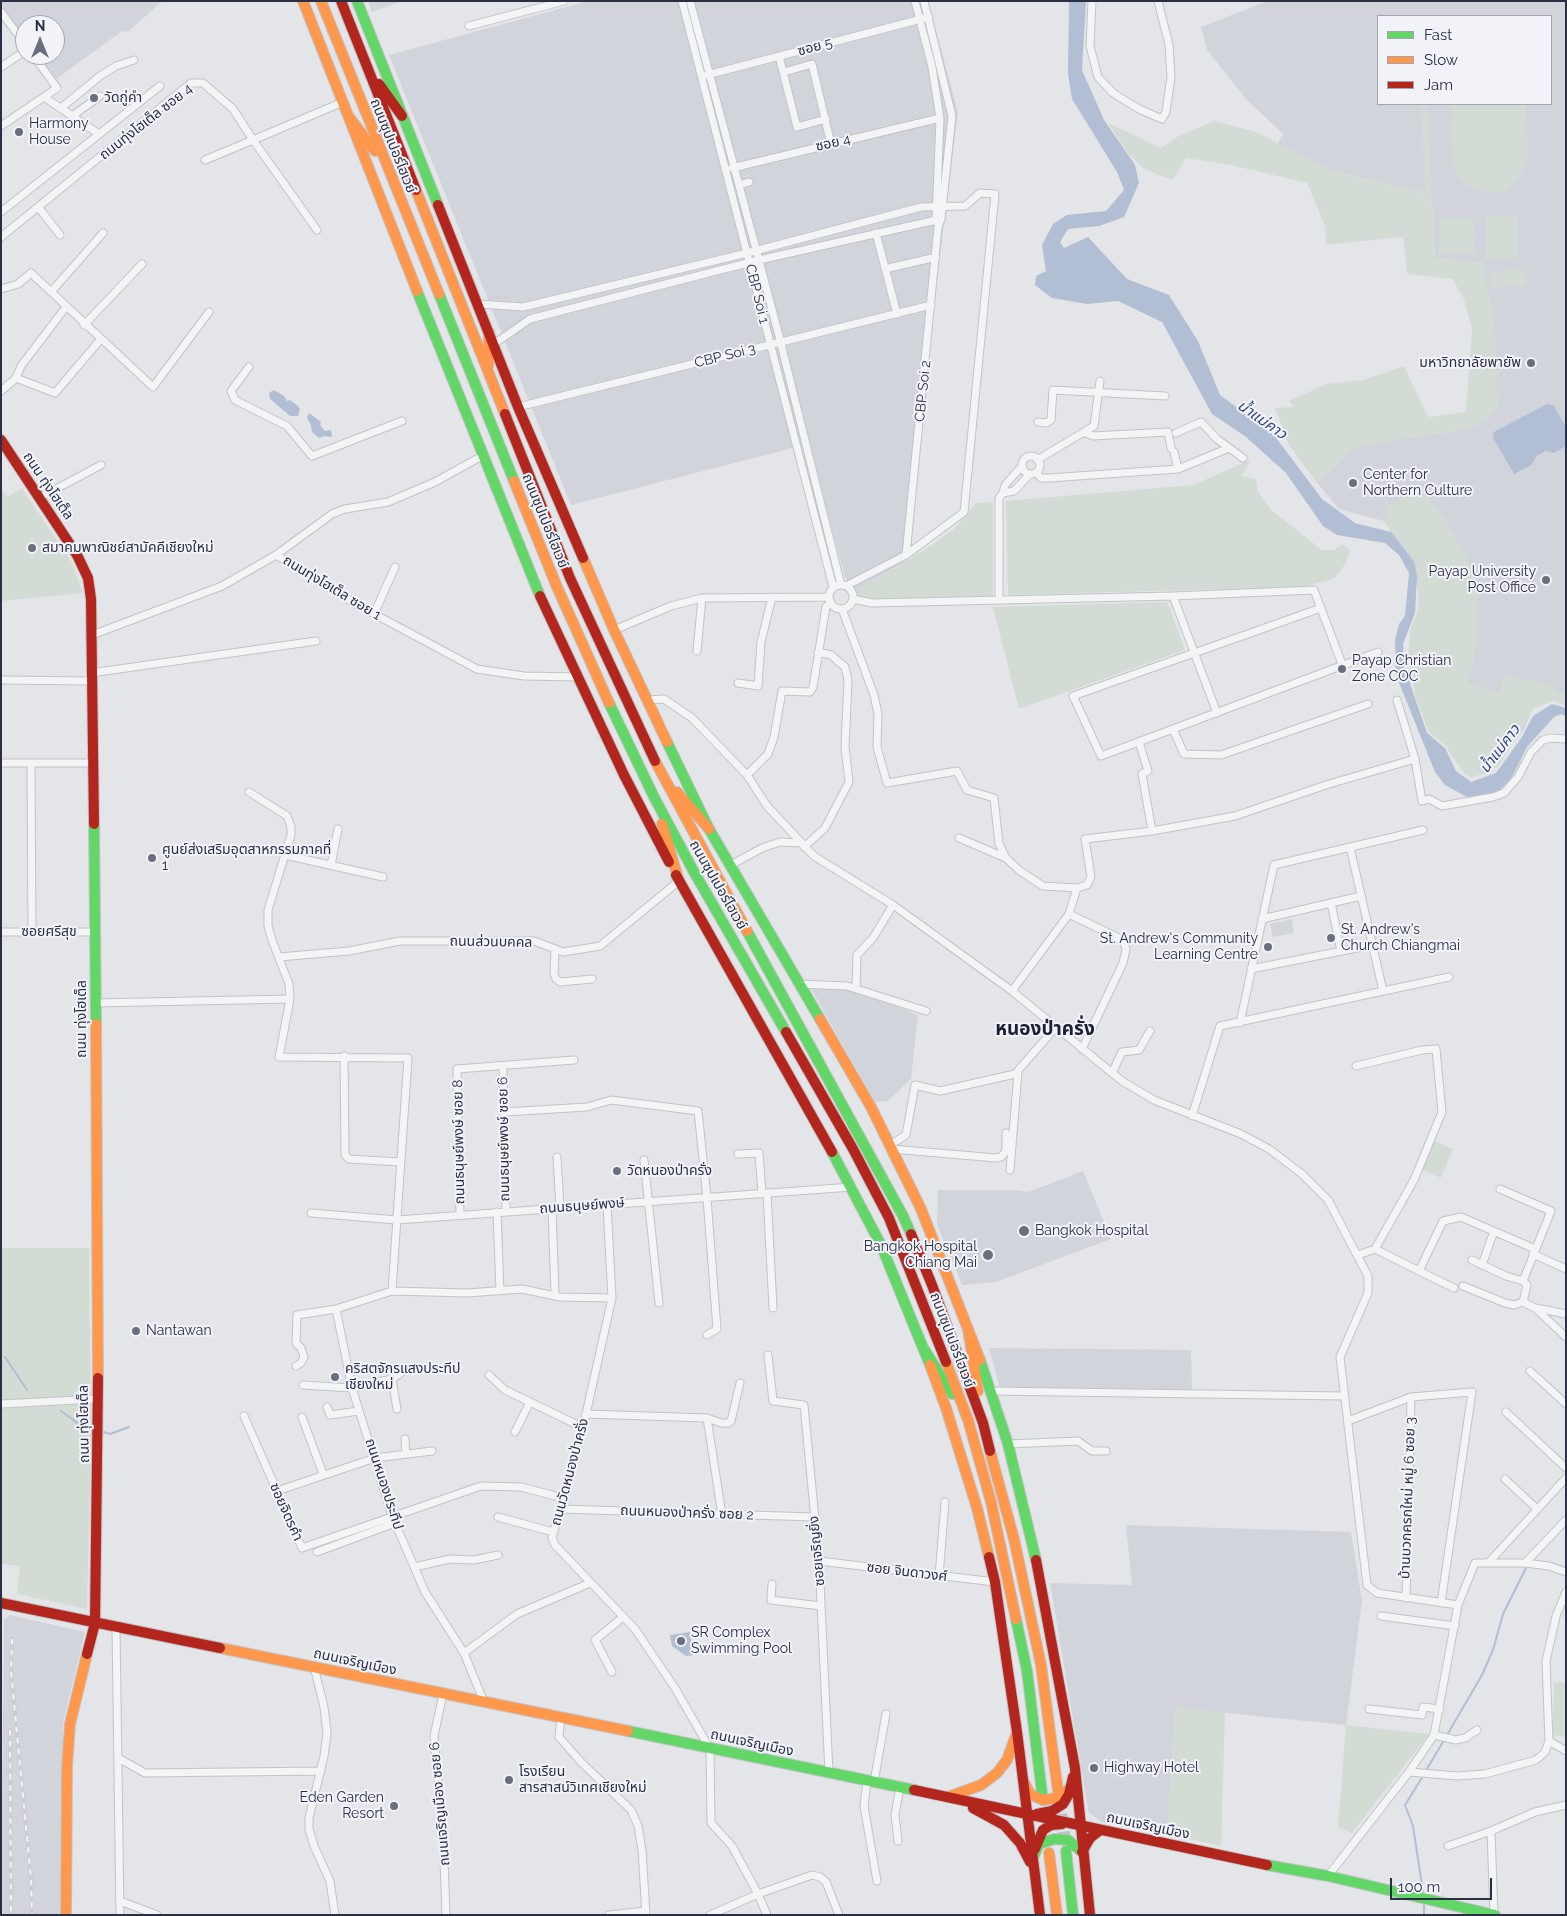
<!DOCTYPE html>
<html>
<head>
<meta charset="utf-8">
<style>
	body { margin:0 }
	#map { position:relative; width:1567px; height:1916px; overflow:hidden; background:#e4e5e8; font-family:Raleway,sans-serif }
	canvas { display:block }
	.frame { position:absolute; inset:0; border:2px solid #2a2f43; pointer-events:none }
	.legend { position:absolute; left:1377px; top:15px; width:175px; height:90px; box-sizing:border-box; background:#f2f3f8; border:1px solid #a2a5b0; margin:0; padding:6px 9px; list-style:none; font-size:15px; color:#2a2f43 }
	.legend li { display:flex; align-items:center; gap:10px; height:25px }
	.legend b { width:25px; border:1px solid #a2a5b0 }
	.north { position:absolute; left:15px; top:15px; width:50px; height:50px; box-sizing:border-box; background:#f2f3f8; border:1px solid #a2a5b0; border-radius:50%; rotate:0deg; font-size:14px; font-weight:700; line-height:20px; text-align:center; color:#2a2f43 }
	.north::after { content:''; display:block; margin:auto; width:18px; height:22px; background:#6b6f7d; clip-path:polygon(50% 0,100% 100%,50% 72%,0 100%) }
	.scale { position:absolute; left:1390px; top:1878px; width:102px; height:22px; box-sizing:border-box; border:2px solid #2a2f43; border-top:0; padding-left:6px; font-size:15px; line-height:18px; white-space:nowrap; color:#2a2f43; -webkit-text-stroke:4px #f2f3f8; paint-order:stroke }
</style>
</head>
<body>
<div id="map">
<canvas width="1567" height="1916"></canvas>
<div class="frame"></div>
<ul class="legend">
<li><b style="height:6px;background:#63d668"></b>Fast</li>
<li><b style="height:6px;background:#ff974d"></b>Slow</li>
<li><b style="height:6px;background:#b3261e"></b>Jam</li>
</ul>
<div class="north">N</div>
<div class="scale">100 m</div>
</div>
<script>
const context = document.querySelector('canvas').getContext('2d');
context.lineJoin = 'round';
function fill(path, color) {
  context.fillStyle = color;
  context.fill(path, 'evenodd');
}
function poly(rows) {
  const path = new Path2D();
  for (const r of rows) {
    if (r.length === 3) {
      path.moveTo(r[0] + r[2], r[1]);
      path.arc(r[0], r[1], r[2], 0, 2 * Math.PI);
      continue;
    }
    path.moveTo(r[0], r[1]);
    for (let i = 2; i < r.length; i += 2) path.lineTo(r[i], r[i + 1]);
  }
  return path;
}
function trace(path, color, width, dash) {
  context.strokeStyle = color;
  context.lineWidth = width;
  context.lineCap = dash ? 'butt' : 'round';
  context.setLineDash(dash || []);
  context.stroke(path);
}
function write(font, color, halo, rows, align = 'center') {
  context.font = font + ' Raleway,"Noto Sans Thai",sans-serif';
  context.lineWidth = 4;
  context.setLineDash([]);
  context.textBaseline = 'middle';
  context.strokeStyle = halo;
  context.fillStyle = color;
  for (const [text, x, y, turn = 0] of rows) {
    context.save();
    context.translate(x, y);
    context.rotate((+turn || 0) * Math.PI / 180);
    context.textAlign = isNaN(turn) ? turn : align;
    if (halo) context.strokeText(text, 0, 0);
    context.fillText(text, 0, 0);
    context.restore();
  }
}
const built = poly([
	[1,1,167,1,160,3,128,32,122,31,56,79,38,55,55,55,55,25,25,25,25,37,1,5],
	[368,1,402,1,372,12],
	[588,1,928,1,958,112,933,312,910,558,855,591,845,577,808,444,571,505,389,55],
	[1268,1,1566,1,1566,706,1554,700,1533,709,1523,731,1506,751,1452,757,1447,747,1429,732,1416,698,1408,657,1411,628,1417,615,1419,603,1415,569,1384,521,1339,509,1317,483,1353,449,1372,443,1468,429,1494,322,1435,258,1426,104,1551,104,1551,16,1378,16,1378,104,1421,104,1426,193,1332,171,1277,144,1283,134,1246,99,1207,50,1201,27],
	[1292,919,1294,933,1273,937,1270,924],
	[825,986,856,991,918,1015,911,1079,888,1101,875,1102,810,987],
	[1083,1171,1111,1239,996,1282,962,1285,937,1224,938,1190,1016,1190,1028,1192],
	[989,1348,1191,1350,1192,1390,1000,1389],
	[1126,1525,1351,1532,1362,1601,1346,1725,1176,1708,1167,1834,1102,1822,1089,1813,1050,1583,1132,1585],
	[10,1615,85,1632,63,1723,61,1915,1,1915,4,1620]
]);
const green = poly([
	[1421,104,1426,104,1435,258,1483,262,1494,322,1498,405,1487,420,1468,429,1372,443,1353,449,1317,483,1289,445,1275,408,1294,407,1289,401,1326,384,1363,380,1404,366,1428,417,1466,412,1472,328,1464,299,1452,279,1407,274,1403,237,1326,245,1325,226,1307,183,1231,165,1186,158,1173,180,1146,170,1129,155,1108,123,1161,148,1179,136,1214,121,1256,132,1332,171,1425,193],
	[1452,104,1526,104,1527,158,1518,180,1505,190,1489,193,1469,186,1461,180,1455,169,1453,160],
	[1517,216,1517,257,1486,258,1486,217],
	[1440,218,1473,218,1474,254,1439,254],
	[1524,270,1525,286,1491,287,1490,272],
	[1250,460,1242,476,1256,479,1258,492,1271,510,1322,550,1334,550,1342,544,1350,550,1346,563,1334,579,1302,587,1008,595,1006,501,1193,485],
	[1420,485,1449,526,1481,587,1475,607,1477,627,1474,660,1467,683,1500,692,1503,675,1549,685,1557,692,1566,694,1566,706,1554,700,1533,709,1498,767,1484,774,1470,777,1462,771,1447,747,1429,732,1416,698,1408,657,1411,628,1417,615,1419,603,1416,562,1384,521,1388,505,1398,502,1407,487],
	[22,488,72,563,83,593,1,601,1,489,7,497],
	[993,502,993,596,877,599,858,596,855,591,932,545,954,529,976,503],
	[1167,602,1185,650,1019,709,993,607],
	[1434,1141,1453,1149,1441,1178,1422,1170],
	[1,1248,89,1248,91,1443,87,1609,17,1594,20,1566,1,1564],
	[1566,1682,1566,1737,1553,1735,1554,1683],
	[1176,1708,1225,1712,1221,1846,1167,1834],
	[1346,1725,1429,1734,1352,1833,1338,1827]
]);
const water = poly([
	[1069,1,1086,1,1082,70,1104,120,1135,165,1139,183,1124,217,1099,226,1068,229,1060,242,1064,248,1088,237,1127,279,1169,295,1198,341,1220,395,1274,435,1322,499,1355,523,1391,532,1414,562,1417,576,1415,613,1403,644,1404,666,1427,733,1445,748,1456,771,1471,782,1496,773,1522,737,1533,716,1552,704,1566,708,1566,716,1561,714,1554,717,1527,747,1512,777,1498,792,1469,798,1445,785,1435,772,1396,675,1395,640,1399,624,1405,616,1409,573,1399,555,1385,543,1337,535,1323,526,1286,473,1246,437,1212,414,1162,322,1118,301,1087,304,1052,298,1035,285,1036,276,1046,271,1042,245,1053,224,1067,215,1106,211,1124,190,1117,172,1072,99,1068,74],
	[274,390,284,396,287,401,290,400,298,406,300,409,298,416,290,416,270,399,269,393],
	[1547,404,1553,405,1566,427,1566,446,1554,453,1546,451,1538,455,1531,465,1514,474,1493,438,1494,432],
	[309,413,321,422,320,425,325,431,331,430,332,437,324,436,319,438,312,432,311,425,307,418],
	[690,1632,693,1655,686,1656,672,1646,670,1635]
]);
const stream = poly([
	[5,1357,27,1390],
	[61,1411,83,1427,94,1429],
	[101,1431,110,1434,129,1427],
	[1447,1735,1482,1675,1493,1650,1503,1614,1526,1568],
	[1425,1772,1443,1742],
	[1423,1776,1405,1805,1413,1826,1423,1892],
	[1424,1905,1424,1915]
]);
const highwayTunnel = poly([
	[1059,1796,1066,1851]
]);
const street = poly([
	[682,1,833,587],
	[690,1,778,332,841,585],
	[915,1,932,67,940,118,936,222],
	[1092,1,1090,46,1098,77,1113,93,1139,109,1162,119,1166,112,1171,77,1169,45,1158,1],
	[1,12,25,44],
	[469,26,564,1],
	[779,56,797,127,826,119],
	[1,67,25,51],
	[784,72,812,64,831,144],
	[707,75,929,17],
	[44,97,99,134],
	[61,108,100,76,116,66,134,60],
	[72,116,100,96],
	[1,126,57,88,33,55],
	[205,160,253,140,317,230],
	[732,168,940,118],
	[739,185,749,182],
	[39,208,60,235],
	[1,212,160,86],
	[876,233,897,314],
	[1,237,191,83,203,83,233,109,253,140,343,102],
	[885,269,936,257],
	[1,289,18,284,31,273,153,387,209,312],
	[51,292,103,233],
	[479,304,523,307,747,253,921,207,965,206,980,193,995,194,964,512,906,555,846,586],
	[84,325,142,264],
	[494,344,530,319,759,260,941,219],
	[249,367,231,391,235,400,287,426,312,456,402,421],
	[16,378,55,393,100,340],
	[1,391,16,378,21,366,66,307],
	[518,407,931,305],
	[1038,422,1046,423,1051,420,1053,390,1165,396],
	[1086,433,1093,436,1168,432,1171,448],
	[1176,433,1201,422,1217,439,1243,458],
	[1174,452,1178,469],
	[1031,465,9],
	[1037,460,1094,426,1100,381],
	[1036,472,1041,478,1049,478,1178,469,1229,448],
	[1003,493,1014,491,1030,474],
	[39,498,101,465],
	[276,555,352,602,477,669,524,676,578,677],
	[906,555,938,227,941,219,952,116,924,1],
	[841,597,12],
	[1173,596,1217,713],
	[853,599,872,603,1173,596,1314,590,1342,664],
	[999,600,999,498,1003,493,1005,485,1022,466],
	[1321,608,1073,696,1101,756,1378,652],
	[842,609,874,695,878,714,877,747,887,783,957,771,967,790,994,798,999,844,1006,858,1020,871,1043,886,1077,888,1087,885,1091,877,1085,839,1152,831,1235,816,1329,784,1415,759,1422,801,1429,799,1442,806,1493,797,1504,793,1518,777,1531,752,1543,740,1551,738,1566,739],
	[374,614,395,567],
	[614,630,671,606,702,598,829,597],
	[92,635,222,586,276,555,332,514,345,509,388,502,435,482,482,456],
	[697,651,702,598],
	[91,673,316,641],
	[1,680,91,681],
	[738,683,758,686,761,642,772,597],
	[647,700,664,699,692,718,747,775,767,806,814,856,893,905,1012,991,1122,1081,1154,1100,1241,1134,1269,1149,1302,1174,1328,1200,1368,1276,1368,1293,1340,1357,1367,1585,1377,1593,1458,1605],
	[1397,700,1415,759],
	[1173,729,1184,754,1221,755,1368,704],
	[1139,742,1148,771,1142,774,1152,831],
	[1,763,93,763],
	[31,763,32,932],
	[747,775,768,754,774,737,782,691,810,692,813,687,826,607,831,602],
	[249,792,287,816,291,827,291,835,268,910,268,926,272,940,289,984,290,999,279,1057,408,1058,392,1291],
	[959,838,1006,858],
	[804,847,825,828,849,782,845,747,848,680,845,667,831,655,818,652],
	[1350,847,1383,991],
	[285,855,383,877],
	[331,865,338,829],
	[729,866,762,848,780,842,801,843],
	[1331,903,1341,951],
	[1069,914,1123,940,1126,949,1123,963,1082,1049],
	[1262,919,1361,896],
	[1,932,96,932],
	[555,949,554,974,556,979,560,982,592,979],
	[279,957,349,951,400,941,534,941,563,952,582,949,600,946,679,881],
	[1251,969,1372,945],
	[798,984,847,986,926,1011],
	[856,988,857,955,873,938,893,905],
	[1012,991,1069,914,1077,888],
	[95,1003,290,999],
	[1240,1023,1274,865,1423,830],
	[344,1056,345,1155,349,1159,400,1162],
	[503,1066,506,1212],
	[1356,1066,1422,1050,1436,1049,1442,1112,1414,1180,1375,1249],
	[1112,1073,1122,1052,1139,1050,1150,1031],
	[504,1112,587,1107,611,1100,698,1111,707,1198,717,1329,707,1335],
	[1192,1116,1220,1026,1449,977],
	[890,1145,906,1135,915,1085,940,1091,1015,1074,1056,1027],
	[892,1149,996,1158,1001,1157,1006,1151,1006,1133],
	[738,1154,759,1153,762,1194],
	[557,1157,560,1208],
	[644,1160,659,1303],
	[1010,1170,1018,1072],
	[1500,1189,1551,1211,1523,1281,1527,1285,1523,1302],
	[767,1193,773,1308],
	[607,1205,612,1298,586,1414,552,1538,555,1545,635,1629,675,1688,710,1749,711,1823,732,1846,758,1894,767,1915],
	[552,1209,555,1295],
	[497,1212,500,1291],
	[311,1213,397,1220,852,1187],
	[460,1215,457,1069,574,1060],
	[1533,1254,1566,1269],
	[1358,1255,1375,1249,1419,1271,1443,1221,1461,1217,1535,1249],
	[1472,1260,1506,1276,1523,1281],
	[1482,1265,1494,1231],
	[1419,1271,1454,1288],
	[1463,1286,1505,1303,1514,1305,1523,1302],
	[1523,1302,1535,1308,1566,1337],
	[1536,1308,1566,1314],
	[336,1309,352,1388,392,1516,425,1592,464,1653,484,1702],
	[768,1355,773,1401,804,1405,819,1561,829,1773],
	[296,1366,301,1363,304,1357,301,1348,296,1343,297,1315,336,1309,392,1291,467,1293,522,1289,560,1297,612,1298],
	[1530,1371,1566,1404],
	[489,1375,505,1390,582,1427],
	[392,1379,397,1409],
	[303,1385,352,1388,392,1379,405,1370],
	[991,1391,1344,1396],
	[1,1404,97,1399],
	[327,1407,330,1415,359,1411],
	[1506,1412,1566,1468],
	[586,1414,707,1418,721,1423,728,1423,731,1421,740,1383],
	[244,1416,302,1548,481,1486,521,1487,563,1498],
	[302,1417,323,1474],
	[707,1418,722,1515],
	[1348,1421,1411,1397,1472,1392,1441,1603],
	[515,1432,530,1402],
	[405,1439,406,1454],
	[1008,1444,1078,1441,1092,1451,1106,1451],
	[1505,1479,1537,1509],
	[277,1491,375,1458,432,1451],
	[560,1509,814,1517],
	[498,1517,553,1532],
	[317,1552,395,1523],
	[819,1561,995,1582],
	[1490,1561,1566,1478],
	[1525,1563,1566,1520],
	[414,1567,450,1559,474,1560,498,1555],
	[939,1576,945,1502],
	[772,1584,771,1600,821,1606],
	[1566,1592,1556,1616,1546,1661,1549,1741,1566,1751],
	[1406,1598,1411,1397],
	[1381,1616,1455,1626],
	[116,1627,120,1915],
	[464,1653,517,1614,590,1583],
	[314,1667,324,1707,327,1733,324,1756,309,1818,309,1829,314,1846,330,1881,335,1915],
	[612,1672,595,1640,623,1617],
	[443,1694,434,1736,443,1833,446,1915],
	[1369,1709,1422,1715,1423,1707,1440,1709],
	[561,1718,559,1737,581,1762,631,1810,638,1826,642,1850,646,1915],
	[1434,1735,1456,1740,1465,1738,1477,1730],
	[120,1759,145,1773,321,1771],
	[1409,1772,1457,1776,1485,1774,1536,1760,1545,1752,1549,1741],
	[867,1781,864,1806,877,1881],
	[874,1782,886,1714],
	[898,1841,895,1815,900,1787],
	[1448,1846,1491,1831],
	[1328,1876,1409,1772,1434,1735,1458,1605,1475,1563,1525,1563,1549,1566,1566,1572],
	[120,1901,157,1915],
	[609,1915,646,1911],
	[710,1915,758,1894,812,1875,820,1877,826,1882,839,1915],
	[1494,1915,1491,1831,1535,1812,1566,1805]
]);
const fast = poly([
	[357,1,438,205],
	[417,291,540,596],
	[439,294,514,481],
	[609,703,654,797,694,872,786,1032],
	[667,742,709,829,820,1019],
	[94,824,96,1024],
	[747,931,903,1216,911,1234],
	[832,1152,881,1245,930,1365],
	[924,1349,952,1394],
	[980,1360,1008,1444,1036,1560],
	[1016,1619,1027,1671,1042,1793],
	[628,1731,914,1790],
	[1066,1851,1073,1915],
	[1033,1858,1039,1844,1054,1839,1068,1840,1082,1852],
	[1267,1865,1328,1876,1495,1915]
]);
const slow = poly([
	[303,1,417,291],
	[321,1,439,294],
	[349,117,375,151],
	[416,190,505,414],
	[488,367,489,332],
	[514,481,557,587,609,703],
	[583,558,614,630,667,742],
	[655,761,747,931],
	[677,792,709,829],
	[662,824,679,881],
	[820,1019,871,1107,921,1209,980,1360],
	[96,1024,98,1378],
	[968,1329,978,1391],
	[946,1362,968,1420,991,1502,1016,1619],
	[930,1365,946,1408,977,1508,989,1557],
	[990,1451,1014,1539,1041,1665,1058,1791],
	[220,1648,628,1731],
	[1025,1784,1030,1794,1043,1800,1057,1798,1069,1789],
	[948,1797,981,1785,997,1773,1007,1760,1016,1735],
	[1049,1853,1057,1915],
	[66,1915,67,1766,70,1724,87,1654]
]);
const jam = poly([
	[341,1,416,190],
	[379,84,402,116],
	[438,205,518,407,583,558],
	[505,414,570,578,655,761],
	[1,440,77,555,88,578,91,599,94,824],
	[540,596,624,775,669,862],
	[676,875,832,1152],
	[786,1032,853,1149,889,1218,946,1362],
	[911,1234,932,1285,983,1423,990,1451],
	[989,1557,995,1582,1017,1732,1040,1915],
	[1036,1560,1075,1768,1090,1915],
	[1,1603,220,1648],
	[87,1654,95,1623,98,1378],
	[914,1790,1267,1865],
	[973,1808,1004,1825,1020,1843,1030,1862],
	[1037,1814,1052,1811,1063,1804,1069,1794,1073,1777],
	[1035,1849,1043,1830,1051,1825,1062,1824],
	[1082,1852,1090,1838,1100,1830]
]);
const rail = poly([
	[12,1639,11,1672,31,1878,32,1915],
	[10,1730,11,1915]
]);
const markers = [
	[94,98,5,"#6b6f7d"],
	[19,132,5,"#6b6f7d"],
	[1531,363,5,"#6b6f7d"],
	[1353,483,5,"#6b6f7d"],
	[32,548,5,"#6b6f7d"],
	[1546,580,5,"#6b6f7d"],
	[1342,669,5,"#6b6f7d"],
	[152,858,5,"#6b6f7d"],
	[1331,938,5,"#6b6f7d"],
	[1268,947,5,"#6b6f7d"],
	[617,1171,5,"#6b6f7d"],
	[1024,1231,6,"#6b6f7d"],
	[988,1255,6,"#6b6f7d"],
	[136,1331,5,"#6b6f7d"],
	[335,1377,5,"#6b6f7d"],
	[681,1641,5,"#6b6f7d"],
	[1094,1768,5,"#6b6f7d"],
	[509,1780,5,"#6b6f7d"],
	[394,1806,5,"#6b6f7d"]
];
const streetNames = [
	["ซอย 5",815,47,-15],
	["ถนนทุ่งโฮเต็ล ซอย 4",146,122,-38],
	["ซอย 4",833,143,-13],
	["ถนนซุปเปอร์ไฮเวย์",393,146,68],
	["CBP Soi 1",757,294,76],
	["CBP Soi 3",725,356,-14],
	["CBP Soi 2",923,391,-84],
	["ถนน ทุ่งโฮเต็ล",48,486,56],
	["ถนนซุปเปอร์ไฮเวย์",545,521,68],
	["ถนนทุ่งโฮเต็ล ซอย 1",332,588,31],
	["ถนนซุปเปอร์ไฮเวย์",718,885,60],
	["ซอยศรีสุข",49,932],
	["ถนนส่วนบคคล",491,942,1],
	["ถนน ทุ่งโฮเต็ล",82,1019,-90],
	["ถนนธนุษย์พงษ์ ซอย 6",504,1139,-91],
	["ถนนธนุษย์พงษ์ ซอย 8",459,1142,-91],
	["ถนนธนุษย์พงษ์",582,1206,-4],
	["ถนนซุปเปอร์ไฮเวย์",952,1340,69],
	["ถนน ทุ่งโฮเต็ล",84,1424,-91],
	["ถนนวัดหนองป่าครั่ง",570,1472,-75],
	["ถนนหนองประทีป",384,1484,72],
	["บ้านบวกครกใหม่ หมู่ 6 ซอย 3",1408,1498,-88],
	["ซอยจิตรคำ",286,1512,66],
	["ถนนหนองป่าครั่ง ซอย 2",687,1513,2],
	["ซอยเจริญยิ่ง",817,1551,-95],
	["ซอย จินดาวงศ์",907,1572,7],
	["ถนนเจริญเมือง",355,1662,12],
	["ถนนเจริญเมือง",752,1743,12],
	["ถนนเจริญเมือง ซอย 6",440,1804,-95],
	["ถนนเจริญเมือง",1148,1826,12]
];
const poiNames = [
	["วัดกู่คำ",104,98],
	["Harmony",29,124],
	["House",29,140],
	["มหาวิทยาลัยพายัพ",1521,363,"right"],
	["Center for",1363,475],
	["Northern Culture",1363,491],
	["สมาคมพาณิชย์สามัคคีเชียงใหม่",42,548],
	["Payap University",1536,572,"right"],
	["Post Office",1536,588,"right"],
	["Payap Christian",1352,661],
	["Zone COC",1352,677],
	["ศูนย์ส่งเสริมอุตสาหกรรมภาคที่",162,850],
	["1",162,866],
	["St. Andrew's",1341,930],
	["Church Chiangmai",1341,946],
	["St. Andrew's Community",1258,939,"right"],
	["Learning Centre",1258,955,"right"],
	["วัดหนองป่าครั่ง",627,1171],
	["Bangkok Hospital",1035,1231],
	["Bangkok Hospital",977,1247,"right"],
	["Chiang Mai",977,1263,"right"],
	["Nantawan",146,1331],
	["คริสตจักรแสงประทีป",345,1369],
	["เชียงใหม่",345,1385],
	["SR Complex",691,1633],
	["Swimming Pool",691,1649],
	["Highway Hotel",1104,1768],
	["โรงเรียน",519,1772],
	["สารสาสน์วิเทศเชียงใหม่",519,1788],
	["Eden Garden",384,1798,"right"],
	["Resort",384,1814,"right"]
];
const waterNames = [
	["น้ำแม่คาว",1262,420,35],
	["น้ำแม่คาว",1500,749,-53]
];
const districtNames = [
	["หนองป่าครั่ง",1045,1029]
];
fill(built, '#d2d4db');
fill(green, '#d3dcd4');
fill(water, '#b2bed3');
trace(stream, '#b2bed3', 2);
trace(highwayTunnel, '#bfc1c7', 12, [12, 6]);
trace(street, '#c2c3c6', 9);
trace(fast, '#c2c3c6', 12);
trace(slow, '#c2c3c6', 12);
trace(jam, '#c2c3c6', 12);
trace(street, '#f3f4f6', 7);
trace(fast, '#63d668', 10);
trace(slow, '#ff974d', 10);
trace(jam, '#b3261e', 10);
trace(rail, '#cccdd1', 4);
trace(rail, '#f2f3f8', 2, [5.5]);
for (const [x, y, r, color] of markers) {
  const dot = new Path2D();
  dot.arc(x, y, r, 0, 2 * Math.PI);
  context.fillStyle = color;
  context.fill(dot);
  trace(dot, '#f2f3f8', 2);
}
write('14px', '#2a2f43', '#f2f3f8', streetNames);
write('14px', '#2a2f43', '#f2f3f8', poiNames, 'left');
write('italic 15px', '#344877', '#f2f3f8', waterNames);
write('bold 19px', '#1c2133', '#f2f3f8', districtNames);
</script>
</body>
</html>
